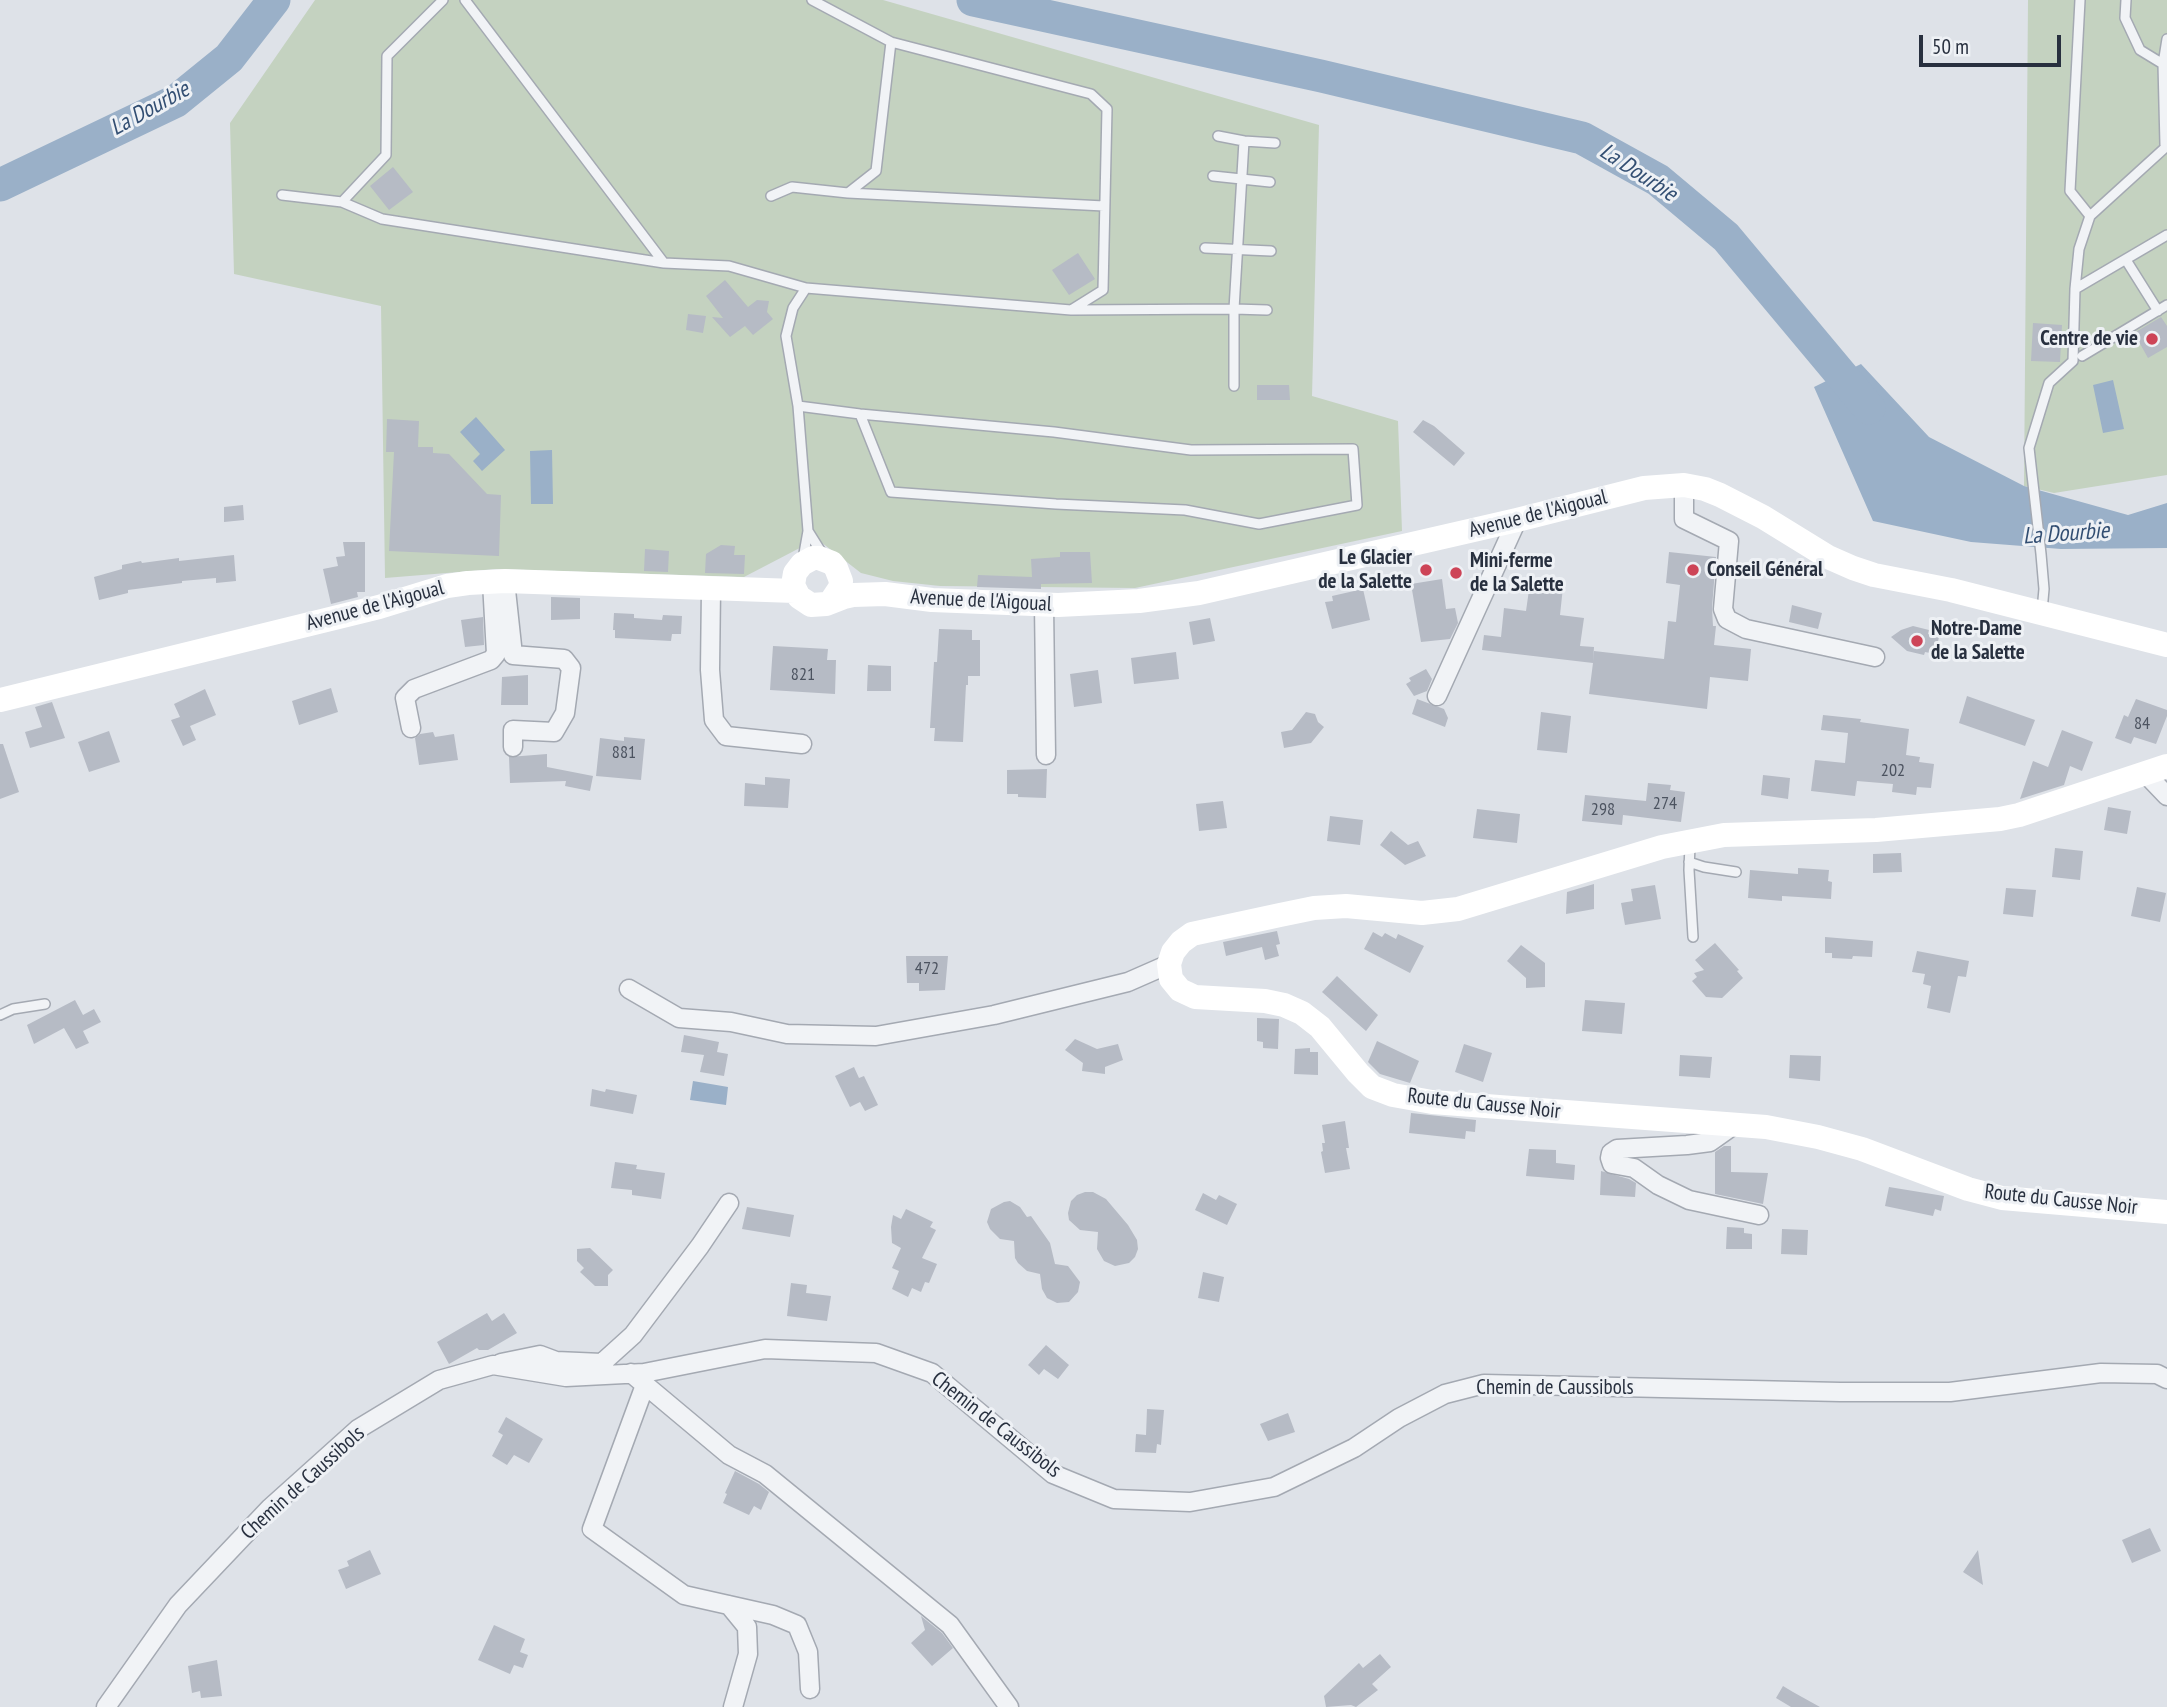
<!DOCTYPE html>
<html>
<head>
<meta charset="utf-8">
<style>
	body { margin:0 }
	#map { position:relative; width:2167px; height:1707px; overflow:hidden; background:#dee2e8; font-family:"PT Sans Narrow",sans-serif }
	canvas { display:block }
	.scale { position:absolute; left:1919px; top:35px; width:142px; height:32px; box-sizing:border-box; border:4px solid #28303f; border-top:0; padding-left:9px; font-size:21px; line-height:24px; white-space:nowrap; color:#28303f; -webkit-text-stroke:5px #eef1f5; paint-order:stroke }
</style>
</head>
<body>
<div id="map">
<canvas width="2167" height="1707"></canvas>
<div class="scale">50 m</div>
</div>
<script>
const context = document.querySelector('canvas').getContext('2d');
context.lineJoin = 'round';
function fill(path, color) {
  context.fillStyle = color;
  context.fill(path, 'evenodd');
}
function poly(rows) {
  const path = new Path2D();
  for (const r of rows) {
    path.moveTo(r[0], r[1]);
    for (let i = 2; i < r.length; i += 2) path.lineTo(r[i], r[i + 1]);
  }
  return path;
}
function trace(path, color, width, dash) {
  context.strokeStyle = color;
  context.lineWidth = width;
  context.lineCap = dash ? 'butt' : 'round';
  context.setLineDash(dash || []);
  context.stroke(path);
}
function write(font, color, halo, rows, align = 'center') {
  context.font = font + ' "PT Sans Narrow",sans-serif';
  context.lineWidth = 6;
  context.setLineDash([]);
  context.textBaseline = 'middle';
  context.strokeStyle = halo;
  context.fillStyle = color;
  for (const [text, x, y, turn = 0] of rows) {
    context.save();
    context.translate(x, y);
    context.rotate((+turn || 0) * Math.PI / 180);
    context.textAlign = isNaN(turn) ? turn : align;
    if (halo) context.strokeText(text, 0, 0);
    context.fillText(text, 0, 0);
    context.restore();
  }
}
const green = poly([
	[315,0,883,0,1319,125,1312,396,1398,421,1402,531,1135,588,940,586,893,581,861,573,817,539,744,577,496,569,385,578,381,306,234,274,230,123],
	[2028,0,2167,0,2167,475,2054,493,2024,486]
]);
const water = poly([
	[1861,364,1929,437,2024,486,2128,515,2167,503,2167,548,2061,549,1971,542,1873,521,1814,387],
	[2113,380,2124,429,2103,433,2093,385],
	[476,417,505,450,482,471,473,461,480,454,460,432],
	[552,450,553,504,531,504,530,451],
	[693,1081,728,1087,726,1105,690,1100]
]);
const river = poly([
	[973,0,1321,76,1582,138,1658,180,1726,237,1869,408],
	[0,185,176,101,229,58,274,0]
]);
const building = poly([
	[393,167,413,192,389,210,370,186],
	[1078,253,1095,279,1069,295,1052,270],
	[725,280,748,307,757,300,769,301,767,312,773,319,753,335,745,326,730,337,712,317,723,318,706,296],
	[688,314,706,316,703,333,686,330],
	[2161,317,2167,326,2167,347,2148,358,2134,333],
	[2033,323,2062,325,2060,362,2031,361],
	[1257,385,1289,385,1290,400,1257,400],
	[387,419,419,421,418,447,433,447,433,453,449,454,487,494,501,495,499,556,389,551,394,452,386,452],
	[1423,420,1434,426,1465,453,1454,466,1413,432],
	[243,505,244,520,224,522,224,507],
	[343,542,365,542,365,592,357,592,358,597,331,604,323,569,338,566,336,557,345,556],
	[721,545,735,546,734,555,745,555,744,574,705,573,706,554],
	[645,549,669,551,668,572,644,571],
	[1060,552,1090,552,1092,583,1041,584,1041,589,977,587,978,575,1032,577,1031,559,1060,557],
	[1669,552,1716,557,1712,608,1713,626,1716,626,1714,645,1751,649,1748,681,1710,677,1707,709,1589,694,1593,663,1482,650,1484,635,1501,637,1504,608,1526,611,1530,583,1563,587,1560,615,1584,618,1580,646,1594,647,1593,662,1594,651,1664,659,1668,621,1676,622,1680,585,1666,583],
	[234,555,236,581,216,583,216,578,182,581,182,583,128,590,128,593,99,600,94,577,122,569,122,565,141,561,142,563,179,558,179,561],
	[1442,579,1446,609,1455,608,1458,623,1450,639,1421,642,1411,584],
	[1363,589,1370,620,1332,629,1325,602,1333,601,1332,596],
	[551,597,580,598,580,619,551,620],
	[1792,605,1822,613,1818,629,1789,622],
	[614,613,634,614,634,618,649,619,662,620,663,615,682,616,681,634,672,634,671,641,615,638,615,630,613,630],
	[483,617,484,645,465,647,461,620],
	[1210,618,1215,641,1193,645,1189,622],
	[1913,626,1929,630,1928,634,1939,637,1935,654,1925,652,1924,655,1907,651,1891,637,1901,630],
	[939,629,972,630,972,640,980,640,980,676,968,676,968,685,966,685,963,742,934,741,935,728,930,728,934,662,937,662],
	[773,646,828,649,827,660,836,660,835,694,770,690],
	[1176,652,1179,679,1134,684,1131,658],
	[868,665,891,666,891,691,867,691],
	[1426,669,1432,679,1427,691,1414,696,1406,684,1411,681,1409,678],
	[1098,670,1102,703,1074,707,1070,674],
	[528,675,528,705,501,705,502,677],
	[331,688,338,712,299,725,292,701],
	[205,689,216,715,190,726,196,740,183,746,171,720,180,717,174,704],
	[1967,696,2035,720,2025,746,1959,723],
	[1417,699,1444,709,1448,718,1445,727,1412,714],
	[2136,699,2167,710,2167,716,2156,744,2134,737,2131,744,2115,738,2124,715,2128,717],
	[52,702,65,738,30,748,25,732,42,727,35,707],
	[1306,712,1315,714,1318,722,1324,727,1311,743,1284,748,1281,732,1292,730],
	[1541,712,1571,716,1567,753,1537,750],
	[1823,715,1861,719,1860,722,1909,729,1906,755,1920,757,1919,762,1934,764,1931,788,1917,787,1916,795,1892,792,1893,784,1857,781,1855,796,1811,791,1815,760,1845,763,1848,733,1821,730],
	[2062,730,2093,742,2082,771,2070,766,2064,785,2020,799,2033,761,2048,767],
	[109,731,120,762,89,772,78,742],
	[433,732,435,737,454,734,458,760,419,765,415,738,420,734],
	[624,737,645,739,641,780,596,776,600,738,624,741],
	[0,744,3,744,19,792,0,799],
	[547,754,547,767,593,776,590,791,565,786,566,781,510,783,509,757],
	[1047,769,1046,798,1018,797,1018,794,1007,794,1007,770],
	[1763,775,1790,778,1788,799,1761,795],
	[765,777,790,779,788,808,744,806,745,783,765,785],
	[1648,783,1671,785,1670,790,1685,792,1681,822,1623,815,1622,825,1582,821,1585,795,1646,801],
	[1223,801,1227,828,1199,831,1196,804],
	[2108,807,2131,811,2127,834,2104,830],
	[1477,809,1520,814,1517,843,1473,838],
	[1330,816,1363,820,1360,845,1327,841],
	[1391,831,1408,845,1418,841,1426,856,1405,865,1380,845],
	[2055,848,2083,851,2080,880,2052,877],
	[1901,853,1902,872,1873,873,1873,854],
	[1798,868,1829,870,1828,881,1832,882,1831,899,1782,896,1782,901,1748,898,1750,870,1798,874],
	[1594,884,1594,909,1566,914,1567,892],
	[1655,885,1661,919,1625,925,1621,903,1633,901,1631,889],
	[2137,887,2166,893,2160,922,2131,916],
	[2006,888,2036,890,2033,917,2003,914],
	[1277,931,1280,944,1276,945,1279,956,1265,960,1262,947,1226,956,1223,942],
	[1373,932,1382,937,1385,933,1396,939,1398,934,1424,946,1410,973,1364,949],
	[1825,937,1873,941,1872,957,1853,956,1852,959,1832,958,1832,953,1825,953],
	[1715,943,1739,970,1737,971,1743,978,1722,998,1706,997,1692,981,1697,977,1694,973,1704,970,1695,960],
	[1521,945,1545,963,1545,987,1526,988,1526,978,1507,961],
	[1917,951,1969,961,1966,977,1958,976,1950,1013,1927,1008,1931,986,1923,984,1925,974,1912,972],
	[906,956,948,956,945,990,919,991,919,983,907,983],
	[1337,976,1378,1015,1366,1031,1322,992],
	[75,1000,83,1015,94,1009,101,1022,83,1031,89,1043,76,1049,64,1028,34,1044,27,1025],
	[1585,1000,1625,1003,1622,1034,1582,1031],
	[1257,1018,1279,1019,1278,1049,1263,1048,1263,1042,1257,1041],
	[684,1035,719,1042,717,1052,728,1054,724,1076,700,1072,704,1055,681,1052],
	[1075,1039,1097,1049,1118,1044,1123,1060,1105,1067,1105,1074,1082,1071,1083,1063,1065,1050],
	[1377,1041,1419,1061,1410,1083,1380,1074,1368,1062],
	[1464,1044,1492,1053,1483,1082,1455,1072],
	[1310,1048,1310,1052,1318,1052,1318,1075,1294,1074,1295,1049],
	[1680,1055,1712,1057,1710,1078,1679,1076],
	[1790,1055,1821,1056,1820,1081,1789,1078],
	[854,1067,859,1078,864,1076,878,1105,865,1111,860,1102,850,1107,835,1076],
	[592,1089,605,1092,606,1089,637,1095,633,1114,590,1106],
	[1411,1113,1476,1120,1475,1132,1466,1131,1465,1139,1409,1133],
	[1345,1121,1349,1148,1346,1148,1350,1169,1325,1173,1321,1152,1323,1151,1322,1143,1325,1143,1322,1125],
	[1724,1146,1731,1146,1731,1172,1768,1173,1763,1204,1715,1194,1715,1152],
	[1529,1149,1556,1150,1556,1163,1575,1165,1574,1180,1526,1176],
	[615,1162,637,1165,636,1169,665,1173,661,1199,632,1195,632,1190,611,1188],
	[1601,1171,1629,1179,1636,1183,1635,1197,1600,1195],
	[1889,1187,1944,1196,1941,1211,1935,1209,1933,1216,1885,1206],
	[1085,1192,1093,1192,1106,1199,1128,1225,1137,1240,1138,1249,1135,1257,1129,1263,1115,1266,1104,1261,1097,1249,1098,1232,1080,1230,1069,1220,1068,1213,1071,1201,1077,1195],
	[1203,1193,1216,1200,1219,1195,1237,1204,1227,1225,1195,1210],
	[1010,1201,1020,1207,1027,1217,1031,1216,1050,1243,1055,1264,1068,1266,1080,1282,1078,1292,1069,1302,1057,1303,1047,1298,1042,1289,1040,1274,1027,1271,1018,1263,1015,1258,1014,1241,1000,1239,990,1229,987,1222,991,1209,1004,1202],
	[747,1207,794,1215,790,1237,742,1229],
	[906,1209,933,1222,930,1227,936,1230,922,1258,937,1264,929,1283,925,1282,921,1292,912,1288,908,1297,892,1289,899,1271,892,1268,901,1248,892,1243,891,1227,893,1215,901,1219],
	[1727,1227,1744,1228,1744,1233,1752,1234,1752,1249,1726,1249],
	[1782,1229,1808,1230,1807,1255,1781,1254],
	[590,1248,613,1270,608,1275,608,1286,595,1286,580,1272,584,1268,577,1261,577,1249],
	[1203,1272,1224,1277,1219,1302,1198,1298],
	[791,1283,807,1285,806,1293,831,1296,827,1321,787,1316],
	[487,1313,492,1321,504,1313,517,1333,488,1350,479,1350,477,1348,449,1364,437,1342],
	[1046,1345,1069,1365,1058,1379,1044,1369,1039,1375,1028,1365],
	[1147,1409,1164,1410,1161,1445,1157,1444,1156,1453,1135,1452,1136,1434,1146,1435],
	[1288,1413,1295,1432,1268,1441,1260,1424],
	[506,1417,543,1439,529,1463,514,1455,507,1465,492,1456,503,1435,498,1432],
	[735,1471,759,1484,769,1492,761,1510,754,1506,749,1515,723,1503,727,1494,725,1493],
	[2150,1528,2161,1551,2132,1563,2122,1540],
	[370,1550,381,1574,346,1589,338,1570,349,1566,347,1561],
	[1978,1550,1983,1585,1963,1572],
	[921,1616,942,1633,953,1648,932,1666,911,1643,925,1630],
	[494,1625,525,1639,520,1652,528,1655,523,1668,514,1665,510,1674,478,1660],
	[1380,1654,1391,1667,1372,1684,1378,1690,1356,1707,1351,1705,1326,1707,1324,1696,1359,1663,1363,1668],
	[217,1660,222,1696,201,1698,200,1691,192,1693,188,1666],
	[1783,1686,1793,1692,1820,1707,1791,1707,1776,1698]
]);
const lane = poly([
	[443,0,387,56,386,155,342,202,382,219,664,263,729,266,806,288],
	[465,0,664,263],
	[2080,0,2070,191,2090,216],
	[2126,0,2125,18,2140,50,2163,64],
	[2167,39,2163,64,2165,145,2167,144],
	[1218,136,1244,141],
	[1213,176,1270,182],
	[848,193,1104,206],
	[282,195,342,202],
	[771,196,792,187,848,193,876,171,891,42],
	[1205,248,1271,251],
	[2126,260,2158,311],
	[2075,289,2079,249,2090,216,2167,146],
	[1073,310,1234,309,1244,141,1275,143],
	[2082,356,2167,305],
	[1234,386,1234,309,1267,310],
	[798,406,860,414,1054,432,1191,450,1353,449,1357,505,1259,524,1185,510,1056,504,891,492,860,414],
	[808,531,823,555],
	[803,559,808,531,798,406,786,336,793,308,806,288,1071,310,1103,290,1107,109,1091,94,891,42,812,0],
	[2042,611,2044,589,2041,554,2029,448,2049,383,2073,361,2075,289,2167,235],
	[1690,845,1689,870,1693,937],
	[1689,862,1704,867,1736,872],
	[0,1015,13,1009,45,1004]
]);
const street = poly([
	[1684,485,1684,519,1729,541,1723,609,1727,619,1746,629,1875,657],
	[505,581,513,655,564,659,571,668,565,713,554,732,513,730,513,747],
	[711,589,710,670,714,720,726,736,802,744],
	[1044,605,1046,755],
	[1437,696,1517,520],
	[411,728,405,698,414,689,491,660,496,654,492,582],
	[2145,773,2167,796],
	[629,989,679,1018,731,1022,787,1034,876,1036,994,1015,1128,982,1169,964],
	[1734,1125,1710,1142,1687,1145,1617,1149,1611,1153,1610,1158,1612,1164,1634,1168,1658,1185,1689,1200,1759,1215],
	[501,1363,540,1355,556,1361,602,1363,633,1335,700,1246,729,1203],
	[631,1373,729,1455,765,1474,950,1625,1009,1707],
	[645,1385,592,1529,684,1595,773,1615,797,1625,808,1652,810,1689],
	[729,1605,747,1627,748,1654,733,1707],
	[106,1707,178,1605,270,1508,358,1429,439,1380,493,1365,566,1377,644,1373,765,1349,876,1353,932,1373,1053,1474,1114,1499,1190,1502,1274,1487,1354,1448,1399,1418,1445,1394,1484,1384,1840,1392,1950,1392,2101,1373,2157,1374,2167,1379]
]);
const secondary = poly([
	[832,600,840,588,841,581,836,568,832,563,819,558,813,558,802,564,795,573,793,585,799,597,811,605,826,604,844,597,853,595,885,594,932,600,1058,605,1139,601,1199,593,1517,520,1644,488,1684,485,1705,489,1720,495,1763,517,1828,557,1853,568,1874,575,1951,590,2167,645],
	[0,700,379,607,447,586,468,583,505,581,795,591],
	[2167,766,2019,815,2000,819,1876,830,1724,835,1662,847,1458,909,1422,913,1346,906,1314,908,1280,915,1192,934,1181,942,1173,952,1169,964,1171,979,1180,990,1195,997,1265,1001,1284,1005,1302,1013,1320,1027,1358,1073,1372,1087,1393,1095,1432,1102,1766,1127,1818,1137,1862,1149,1968,1189,2002,1198,2167,1212]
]);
const markers = [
	[2152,339,7,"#cd4457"],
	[1426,570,7,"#cd4457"],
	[1693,570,7,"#cd4457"],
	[1456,573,7,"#cd4457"],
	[1917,641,7,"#cd4457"]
];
const numberNames = [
	["821",803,675],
	["84",2142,724],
	["881",624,753],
	["202",1893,771],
	["274",1665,804],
	["298",1603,810],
	["472",927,969]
];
const poiNames = [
	["Centre de vie",2138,339,"right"],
	["Le Glacier",1412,558,"right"],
	["de la Salette",1412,582,"right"],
	["Mini-ferme",1470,561],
	["de la Salette",1470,585],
	["Conseil Général",1707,570],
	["Notre-Dame",1931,629],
	["de la Salette",1931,653]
];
const streetNames = [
	["Avenue de l'Aigoual",1538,514,-14],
	["Avenue de l'Aigoual",981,601,3],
	["Avenue de l'Aigoual",375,606,-15],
	["Route du Causse Noir",1484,1104,6],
	["Route du Causse Noir",2061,1200,6],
	["Chemin de Caussibols",1555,1388],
	["Chemin de Caussibols",996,1425,38],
	["Chemin de Caussibols",303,1483,-42]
];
const waterNames = [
	["La Dourbie",150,109,-29],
	["La Dourbie",1638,173,33],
	["La Dourbie",2066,534,-4]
];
fill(green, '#c4d2c0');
fill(water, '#9ab0c8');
trace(river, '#9ab0c8', 33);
fill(building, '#b6bbc5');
trace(lane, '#a4a9b2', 12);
trace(street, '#a4a9b2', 21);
trace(lane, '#f1f3f6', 9);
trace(street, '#f1f3f6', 18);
trace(secondary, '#fff', 24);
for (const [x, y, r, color] of markers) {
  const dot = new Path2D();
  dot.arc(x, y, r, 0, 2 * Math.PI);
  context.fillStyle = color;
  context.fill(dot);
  trace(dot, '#eef1f5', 2.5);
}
write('18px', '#4c5360', null, numberNames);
write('bold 21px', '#28303f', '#eef1f5', poiNames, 'left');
write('21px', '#28303f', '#eef1f5', streetNames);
write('italic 23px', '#324e72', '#eef1f5', waterNames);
</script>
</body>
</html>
